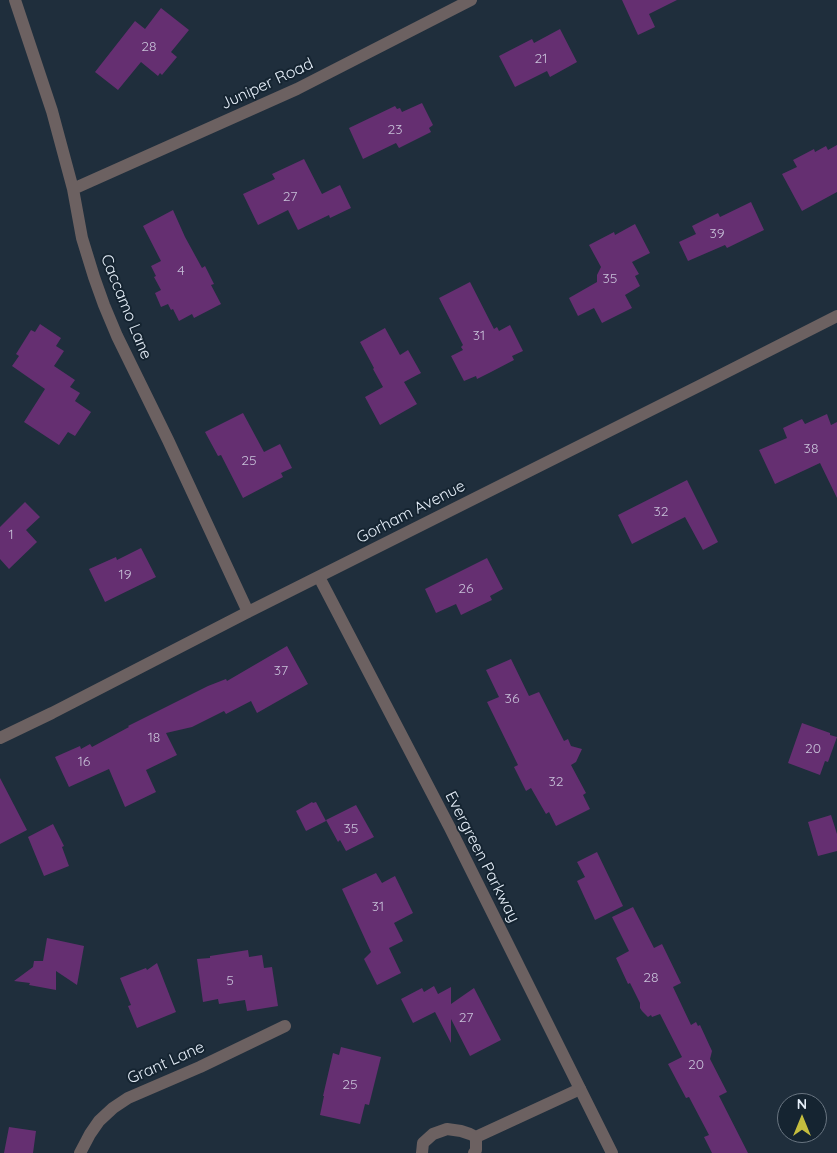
<!DOCTYPE html>
<html>
<head>
<meta charset="utf-8">
<style>
	body { margin:0 }
	#map { position:relative; width:837px; height:1153px; overflow:hidden; background:#1f2e3c; font-family:Quicksand,sans-serif }
	canvas { display:block }
	.north { position:absolute; left:777px; top:1093px; width:50px; height:50px; box-sizing:border-box; background:#152431; border:1px solid #697581; border-radius:50%; rotate:0deg; font-size:14px; font-weight:700; line-height:20px; text-align:center; color:#e6eff9 }
	.north::after { content:''; display:block; margin:auto; width:18px; height:22px; background:#c4bd3e; clip-path:polygon(50% 0,100% 100%,50% 72%,0 100%) }
</style>
</head>
<body>
<div id="map">
<canvas width="837" height="1153"></canvas>
<div class="north">N</div>
</div>
<script>
const context = document.querySelector('canvas').getContext('2d');
context.lineJoin = 'round';
function fill(path, color) {
  context.fillStyle = color;
  context.fill(path, 'evenodd');
}
function poly(rows) {
  const path = new Path2D();
  for (const r of rows) {
    path.moveTo(r[0], r[1]);
    for (let i = 2; i < r.length; i += 2) path.lineTo(r[i], r[i + 1]);
  }
  return path;
}
function trace(path, color, width, dash) {
  context.strokeStyle = color;
  context.lineWidth = width;
  context.lineCap = dash ? 'butt' : 'round';
  context.setLineDash(dash || []);
  context.stroke(path);
}
function write(font, color, halo, rows, align = 'center') {
  context.font = font + ' Quicksand,sans-serif';
  context.lineWidth = 4;
  context.setLineDash([]);
  context.textBaseline = 'middle';
  context.strokeStyle = halo;
  context.fillStyle = color;
  for (const [text, x, y, turn = 0] of rows) {
    context.save();
    context.translate(x, y);
    context.rotate((+turn || 0) * Math.PI / 180);
    context.textAlign = isNaN(turn) ? turn : align;
    if (halo) context.strokeText(text, 0, 0);
    context.fillText(text, 0, 0);
    context.restore();
  }
}
const building = poly([
	[622,0,677,0,649,14,655,27,638,35],
	[161,8,189,30,171,52,177,57,162,75,160,73,158,76,141,62,118,90,95,72,135,21,145,29],
	[560,29,577,62,550,77,547,71,515,87,499,56,532,39,534,43],
	[422,103,433,125,429,128,431,132,399,148,396,143,363,159,349,128,395,106,397,109,400,108,402,112],
	[837,145,837,192,802,211,782,174,797,167,793,160,814,149,815,152,826,146,828,150],
	[304,159,322,194,340,185,351,208,330,218,329,215,298,230,288,210,258,225,243,194,275,179,272,174],
	[751,202,764,230,727,248,725,245,688,261,679,242,696,234,692,226,718,213,720,217],
	[173,210,185,237,202,268,205,266,214,284,211,285,221,304,194,318,192,314,179,321,173,309,171,310,168,304,161,307,155,293,161,290,154,277,156,276,151,266,161,261,143,226],
	[635,224,650,253,632,262,639,274,635,276,640,286,625,295,632,308,602,323,594,308,578,316,569,298,597,282,597,275,601,267,589,245,614,232,615,235],
	[470,282,494,329,497,327,499,331,510,325,523,351,512,356,514,360,491,372,477,379,476,376,464,381,451,356,463,350,461,347,463,345,439,298],
	[40,324,61,338,56,346,64,351,54,366,75,380,70,387,80,393,75,401,91,412,75,436,68,432,59,445,24,422,45,389,12,366,19,356,16,354,31,330,35,332],
	[385,328,400,355,408,350,421,373,404,382,417,404,380,425,365,397,383,387,373,369,374,368,360,342],
	[243,413,264,452,280,444,292,468,281,473,283,477,243,498,221,455,218,456,205,432],
	[827,414,831,425,837,422,837,498,820,463,775,484,759,450,787,438,783,428,802,419,805,424],
	[687,480,718,542,703,550,685,517,632,544,618,515],
	[25,502,40,517,26,530,37,542,9,569,0,559,0,527],
	[141,548,156,577,105,602,89,569,116,557,117,560],
	[487,558,503,589,490,596,492,600,461,615,456,604,436,613,425,589],
	[287,646,308,684,257,713,251,701,226,714,224,711,192,727,166,733,177,755,146,770,156,792,125,807,109,769,69,787,55,757,80,746,81,749,90,744,92,747,129,727,128,726,208,686,226,679,227,681],
	[511,659,529,696,539,692,564,741,568,739,571,746,582,749,576,762,571,765,586,793,583,795,590,809,556,826,549,812,546,814,531,788,526,791,514,767,518,765,487,702,499,697,486,670],
	[802,723,830,733,830,735,837,737,828,762,825,761,820,775,788,763],
	[0,778,27,830,0,844],
	[312,802,313,803,316,802,326,821,306,831,296,811],
	[356,805,374,837,346,851,340,840,338,842,326,820],
	[831,815,837,834,837,851,818,856,808,822],
	[53,824,64,846,62,847,69,866,44,876,28,837],
	[597,852,623,906,595,920,577,881,585,877,577,862],
	[376,873,382,883,395,876,413,913,394,923,403,941,389,948,401,973,377,985,364,959,371,952,342,889],
	[633,907,654,948,662,944,681,983,673,987,691,1025,696,1022,698,1026,700,1025,712,1051,710,1059,727,1092,719,1096,748,1153,712,1153,704,1137,709,1135,689,1097,686,1098,668,1064,682,1057,660,1014,652,1017,651,1015,648,1017,642,1011,640,1008,640,1003,630,983,628,984,616,958,629,951,612,917],
	[47,938,84,946,77,985,56,971,56,990,29,985,30,983,14,981,33,967,34,961,43,961],
	[248,950,249,957,262,955,264,968,272,967,278,1006,247,1011,245,1000,219,1004,218,999,203,1002,197,959,210,958,210,956],
	[157,963,176,1012,137,1028,128,1006,131,1005,120,978,146,968,147,970],
	[434,986,438,994,451,987,451,1004,474,988,501,1040,470,1056,451,1019,451,1043,435,1012,413,1023,401,999,422,988,424,992],
	[341,1047,381,1057,369,1105,365,1104,360,1124,320,1115,324,1096,323,1096,333,1053,339,1055],
	[9,1127,36,1131,33,1153,4,1153]
]);
const lane = poly([
	[476,1137,580,1089],
	[422,1153,423,1143,433,1134,447,1129,461,1131,470,1134,476,1137],
	[474,1153,476,1150,476,1137]
]);
const street = poly([
	[15,0,52,111,73,189,82,238,94,277,104,305,117,336,168,440,248,612],
	[73,189,297,89,471,0],
	[319,577,450,828,612,1153],
	[0,738,52,713,248,612,705,383,837,316],
	[80,1153,90,1134,99,1121,113,1108,128,1098,200,1067,285,1026]
]);
const numberNames = [
	["28",149,47],
	["21",541,59],
	["23",395,130],
	["27",290,197],
	["39",717,234],
	["4",181,271],
	["35",610,279],
	["31",479,336],
	["38",811,449],
	["25",249,461],
	["32",661,512],
	["1",11,535],
	["19",125,575],
	["26",466,589],
	["37",281,671],
	["36",512,699],
	["18",154,738],
	["20",813,749],
	["16",84,762],
	["32",556,782],
	["35",351,829],
	["31",378,907],
	["28",651,978],
	["5",230,981],
	["27",466,1018],
	["20",696,1065],
	["25",350,1085]
];
const streetNames = [
	["Juniper Road",267,84,-25],
	["Caccamo Lane",126,307,68],
	["Gorham Avenue",411,512,-27],
	["Evergreen Parkway",482,857,63],
	["Grant Lane",166,1063,-24]
];
fill(building, '#652f71');
trace(lane, '#6c6161', 12);
trace(street, '#6c6161', 12);
write('14px', '#c6bfd7', null, numberNames);
write('16px', '#e6eff9', '#152431', streetNames);
</script>
</body>
</html>
